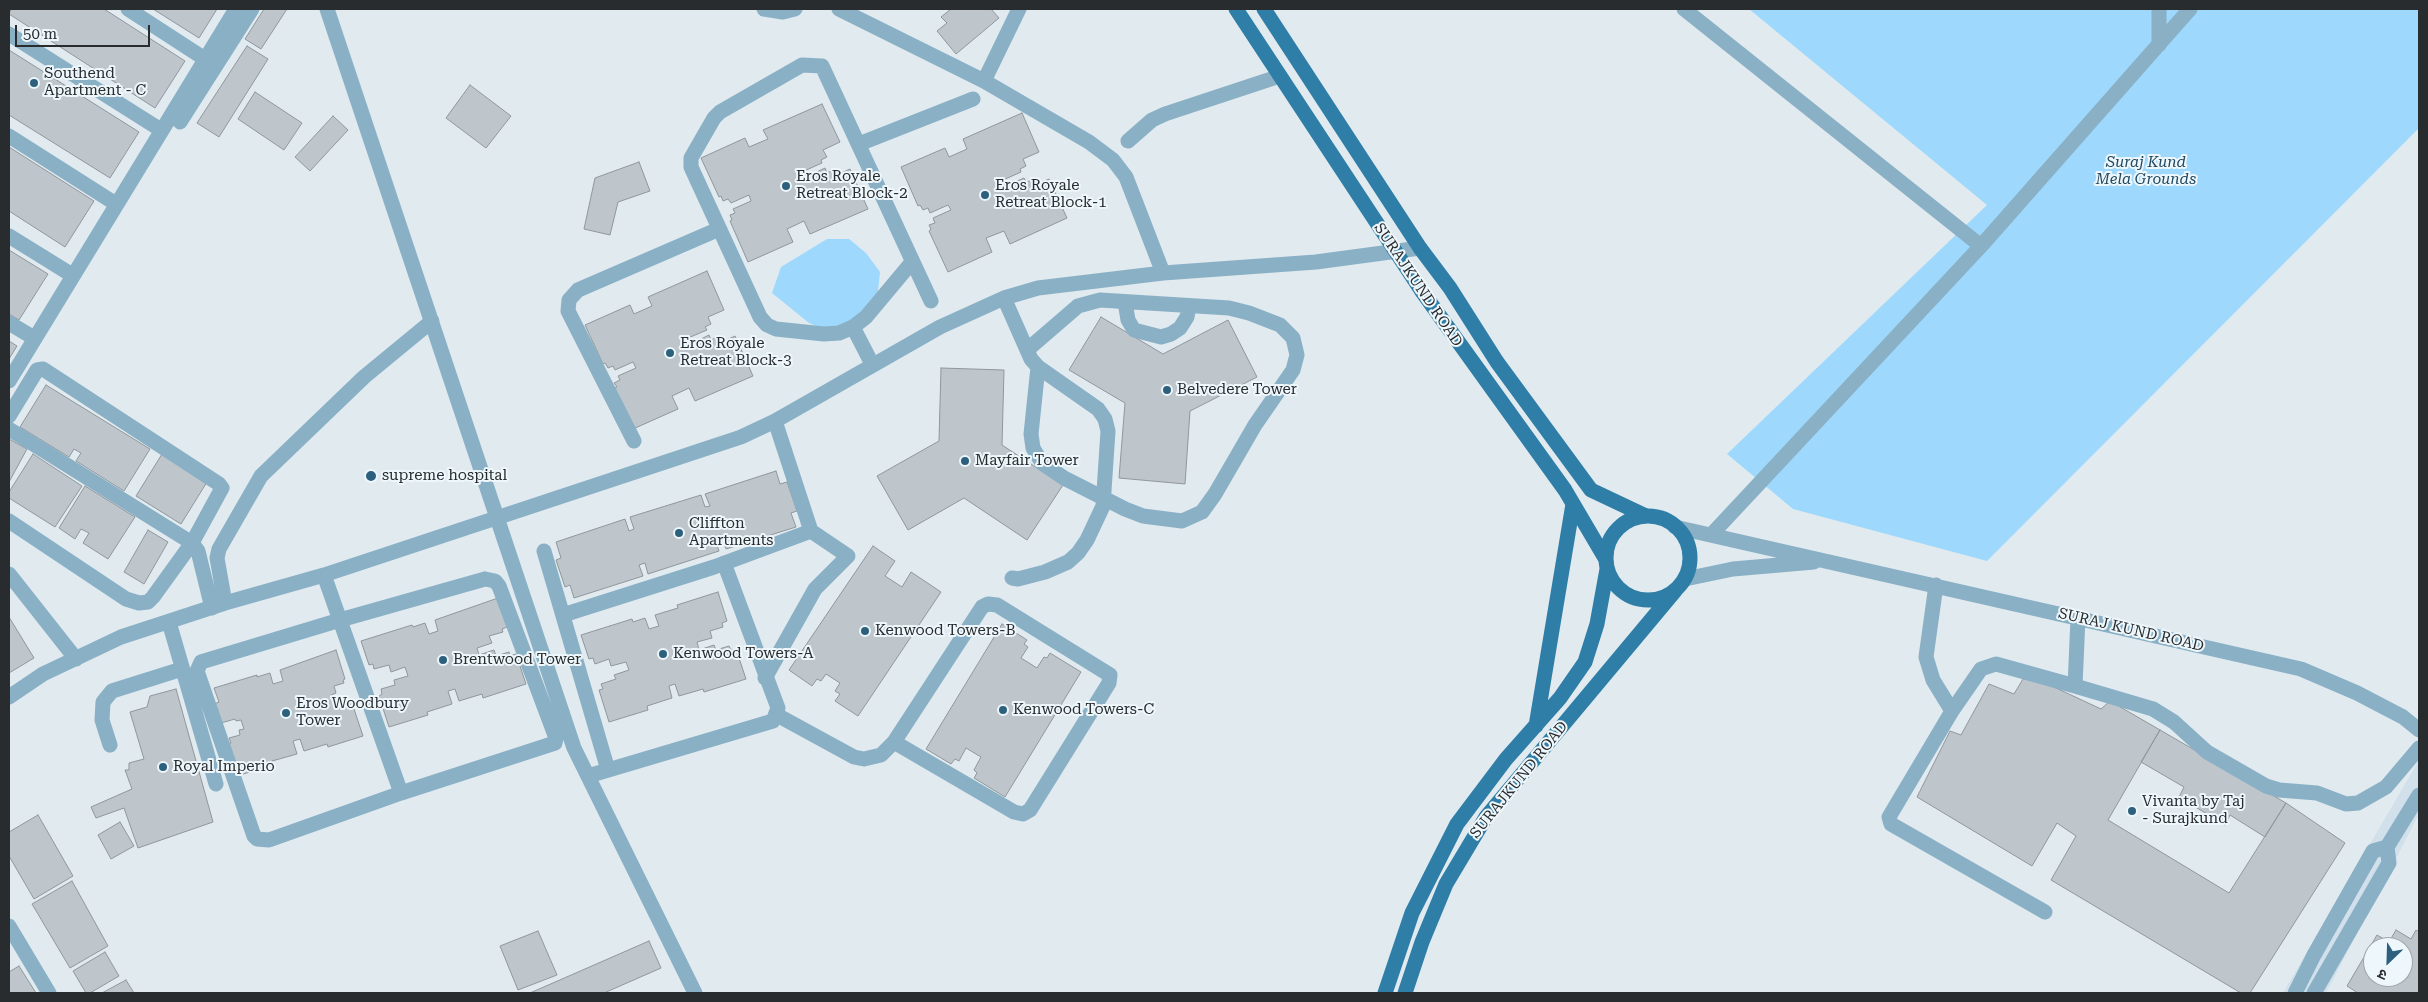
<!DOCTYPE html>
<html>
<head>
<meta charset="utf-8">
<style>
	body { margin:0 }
	#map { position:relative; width:2428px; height:1002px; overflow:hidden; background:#e1eaef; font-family:"Roboto Serif","Noto Sans Devanagari",serif }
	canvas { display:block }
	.frame { position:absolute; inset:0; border:10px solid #292c2e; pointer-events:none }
	.north { position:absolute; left:2363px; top:937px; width:50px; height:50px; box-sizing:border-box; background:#eef7fc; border:1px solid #9fa6aa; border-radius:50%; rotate:204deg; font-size:14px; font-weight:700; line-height:20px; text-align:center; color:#292c2e }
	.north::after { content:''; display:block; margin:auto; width:18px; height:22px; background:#2c607c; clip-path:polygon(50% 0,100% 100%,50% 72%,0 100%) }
	.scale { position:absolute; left:15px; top:25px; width:135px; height:22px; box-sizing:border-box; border:2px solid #292c2e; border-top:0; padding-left:6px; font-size:15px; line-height:18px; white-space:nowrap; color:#292c2e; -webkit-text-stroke:4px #eef7fc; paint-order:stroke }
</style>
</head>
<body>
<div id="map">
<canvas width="2428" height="1002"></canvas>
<div class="frame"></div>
<div class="north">उ</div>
<div class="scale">50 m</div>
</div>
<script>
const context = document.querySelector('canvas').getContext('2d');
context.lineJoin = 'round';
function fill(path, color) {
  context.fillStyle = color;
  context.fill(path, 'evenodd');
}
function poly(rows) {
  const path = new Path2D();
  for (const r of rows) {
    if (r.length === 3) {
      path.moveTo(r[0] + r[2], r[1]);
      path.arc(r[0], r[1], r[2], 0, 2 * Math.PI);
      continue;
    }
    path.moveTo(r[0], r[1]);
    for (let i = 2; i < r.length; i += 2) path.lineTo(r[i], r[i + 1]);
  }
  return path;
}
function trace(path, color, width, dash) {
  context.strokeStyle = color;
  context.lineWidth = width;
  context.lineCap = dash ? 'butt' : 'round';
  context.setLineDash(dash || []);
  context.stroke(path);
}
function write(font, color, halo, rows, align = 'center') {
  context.font = font + ' "Roboto Serif",serif';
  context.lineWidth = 4;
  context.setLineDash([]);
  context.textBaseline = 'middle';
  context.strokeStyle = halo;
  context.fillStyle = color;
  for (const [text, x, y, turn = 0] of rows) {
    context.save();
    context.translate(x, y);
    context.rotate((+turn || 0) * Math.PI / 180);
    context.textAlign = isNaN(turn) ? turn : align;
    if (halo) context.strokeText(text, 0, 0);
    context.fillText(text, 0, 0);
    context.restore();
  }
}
const built = poly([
	[2419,760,2419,814,2326,993,2283,993]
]);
const green = poly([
	[1749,9,2419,9,2419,128,1987,561,1793,509,1727,454,1987,205],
	[827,239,849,239,866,253,880,272,878,291,872,308,839,329,825,330,809,323,772,293,781,267]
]);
const building = poly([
	[11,9,104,9,185,61,155,108,9,14,11,9],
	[153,9,217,9,199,38,153,9],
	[264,9,287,9,261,49,245,39,264,9],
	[951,9,991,9,999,18,956,54,937,31,947,23,941,17,951,9],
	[247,46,268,59,219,137,197,123,247,46],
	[9,50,139,132,110,178,9,115,9,50],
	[470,85,511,116,486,148,446,118,470,85],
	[255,92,302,123,284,150,238,119,255,92],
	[822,104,840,142,823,150,827,157,821,160,822,163,804,171,806,177,825,168,827,173,833,170,835,176,850,169,868,209,810,234,804,221,787,229,793,242,748,262,730,221,732,220,730,215,735,213,733,209,751,201,749,195,731,203,728,199,723,201,721,196,719,197,701,158,745,138,749,147,768,139,763,130,822,104],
	[1022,113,1039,152,1023,159,1026,166,1020,169,1021,172,1003,180,1006,186,1024,178,1026,182,1032,180,1035,185,1049,179,1067,218,1010,244,1004,231,986,238,992,252,948,272,929,231,931,229,929,225,935,223,933,218,951,210,948,205,930,213,928,208,923,210,920,205,918,206,901,167,945,148,949,157,967,149,963,139,1022,113],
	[333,116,348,130,310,171,295,157,333,116],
	[9,147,94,201,65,247,9,211,9,147],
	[639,162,650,191,618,202,610,235,584,229,595,178,639,162],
	[9,250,48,274,19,320,9,314,9,250],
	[707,271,724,310,708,317,711,324,705,327,707,330,688,338,691,344,709,335,711,340,717,337,720,343,735,336,753,376,695,401,689,388,672,396,678,409,633,429,614,388,617,387,614,383,620,380,618,376,636,368,633,362,615,370,613,366,608,368,605,363,603,364,585,325,630,305,634,314,652,306,648,297,707,271],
	[1101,317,1163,354,1228,320,1257,377,1190,411,1185,484,1119,478,1125,403,1069,370,1101,317],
	[9,341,17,346,9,359,9,341],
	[941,368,1004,370,1002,445,1063,485,1027,540,964,498,908,530,877,476,939,441,941,368],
	[46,385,150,449,124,491,76,461,81,453,74,449,69,457,20,427,46,385],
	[9,439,27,449,9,482,9,439],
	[33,454,82,486,55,527,9,498,9,492,33,454],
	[162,454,207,482,181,524,136,496,162,454],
	[776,471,780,484,787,482,797,511,791,513,796,527,726,549,721,535,714,537,719,551,648,574,645,563,639,565,643,576,574,598,570,585,565,587,556,560,561,558,556,542,625,519,629,531,634,529,630,517,701,495,705,507,710,506,705,494,776,471],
	[85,486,135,517,108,559,83,543,89,533,81,529,75,539,59,528,85,486],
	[148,530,168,542,144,584,124,572,148,530],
	[873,546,895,561,885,576,902,587,911,572,941,592,858,716,835,701,840,694,835,691,840,683,826,674,821,681,817,679,812,686,789,670,873,546],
	[718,592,727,621,722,623,723,627,710,631,712,638,697,642,699,650,714,645,716,650,729,646,731,650,736,649,746,679,704,692,703,689,679,696,675,684,669,686,672,698,647,706,648,710,609,722,599,690,603,689,601,684,616,679,614,675,629,670,626,662,611,666,609,659,595,664,593,658,589,659,581,635,632,619,633,622,645,618,649,629,659,626,655,615,678,608,677,605,718,592],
	[498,598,507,627,502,629,503,632,489,636,492,643,477,648,479,655,494,650,496,656,509,652,510,656,516,654,526,684,483,698,482,694,459,701,455,689,448,691,452,704,427,712,428,715,389,727,379,696,382,694,381,689,395,685,394,680,408,676,405,667,391,672,389,665,374,669,373,664,369,665,361,641,412,625,413,627,425,623,429,634,438,631,435,620,498,598],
	[9,617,34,658,9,673,9,617],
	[1002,624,1027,640,1024,644,1028,647,1021,658,1037,668,1044,657,1047,658,1050,653,1081,672,1005,797,974,778,977,773,974,770,981,757,966,748,959,761,955,759,951,764,926,749,1002,624],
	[336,650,345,679,343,680,344,683,334,686,336,693,331,695,337,706,350,702,351,707,353,706,363,736,328,747,327,744,304,751,300,739,293,741,297,754,272,761,273,765,240,775,227,744,231,743,229,738,240,735,239,730,244,729,241,720,236,721,235,719,221,723,214,704,219,702,214,688,257,675,257,677,270,673,273,684,283,681,280,670,336,650],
	[2026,674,2101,709,2110,701,2160,730,2108,820,2229,893,2286,803,2345,843,2250,993,2241,993,2051,880,2076,836,2057,823,2032,866,1917,797,1950,731,1961,735,1989,684,2014,694,2026,674],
	[176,689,213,822,138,848,124,808,96,818,91,807,132,789,125,770,129,770,129,763,144,759,130,712,147,707,150,696,176,689],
	[2160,730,2286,803,2265,837,2230,815,2225,825,2179,797,2184,787,2141,762,2160,730],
	[38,815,73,876,34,899,9,856,9,832,38,815],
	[120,822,134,846,111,859,98,835,120,822],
	[72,881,108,946,70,968,32,904,72,881],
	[2396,930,2411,939,2416,930,2419,932,2419,993,2358,993,2347,986,2377,935,2389,942,2396,930],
	[2373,947,2403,947,2403,977,2373,977,2373,947],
	[538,931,557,975,518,990,500,946,538,931],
	[649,941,661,968,604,993,530,993,649,941],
	[105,952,119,976,90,993,86,993,73,971,105,952],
	[19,966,36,993,9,993,9,972,19,966],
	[126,980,134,993,102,993,126,980]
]);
const minor = poly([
	[128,9,205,59],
	[327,9,574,748,695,993],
	[764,9,783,12,795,9],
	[839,9,984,81,1089,142,1113,160,1126,177,1163,273],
	[1684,9,1981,246],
	[2159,9,2159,45],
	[9,34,161,130],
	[984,81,1019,9],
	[180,122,252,9],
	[9,136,116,204],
	[1128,141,1152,120,1165,114,1280,76],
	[859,144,973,99],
	[9,236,72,275],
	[912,262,866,317,853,327,839,333,824,334,776,329,767,325,760,317,691,167,691,158,714,118,720,112,802,65,822,66,931,301],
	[1004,298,1031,359,1038,367,1098,409,1105,419,1108,431,1103,506,1087,540,1078,553,1068,562,1045,572,1018,579,1012,578],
	[1125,302,1128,320,1134,330,1161,337,1171,334,1180,328,1187,317,1189,306],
	[9,323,34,338],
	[853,327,872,364],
	[1027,350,1078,306,1100,300,1229,308,1249,313,1280,325,1293,338,1297,355,1293,370,1255,425,1215,494,1202,512,1182,521,1143,516,1125,509,1064,478,1042,463,1033,448,1031,434,1038,367],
	[9,381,236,9],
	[9,416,37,370,43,369,219,484,222,488,192,543,153,597,148,602,139,603,126,599,9,521],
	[9,429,192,543,198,551,212,608],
	[634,441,568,311,569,300,578,290,719,229],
	[1675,527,2301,669,2357,693,2403,717,2419,730],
	[1711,535,1981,246,2190,9],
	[544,551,608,770],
	[9,574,76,659],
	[324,575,401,793],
	[485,579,495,581,499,586,556,738,555,743,401,793,269,840,257,839,254,836,197,671,201,662,340,620,485,579],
	[1685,579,1733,569,1814,562],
	[1936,585,1926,657,1933,680,1952,711],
	[225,603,217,558,219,549,261,476,364,377,432,321],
	[563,615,714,567,811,531],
	[2078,618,2075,686,2153,709,2174,722,2207,752,2266,786,2279,790,2317,793,2346,804,2358,803,2386,787,2419,748],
	[169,622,216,784],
	[765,678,815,589,848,556,811,531,775,421],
	[9,697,43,674,121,637,225,603,324,575,741,437,775,421,940,327,1004,298,1038,288,1163,273,1316,262,1420,248],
	[777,715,854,757,864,759,881,755,894,742,982,607,988,604,997,605,1110,675,1109,683,1030,810,1023,814,1014,812,894,742],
	[110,745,102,720,103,702,112,691,182,669],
	[588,776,773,721,778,708,724,563],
	[2045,912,1891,824,1889,817,1952,711,1981,669,1996,664,2075,686],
	[9,926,49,993],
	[2295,993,2314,955,2373,851,2387,847],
	[2314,993,2389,863,2387,847,2419,795]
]);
const major = poly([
	[1236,9,1421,290,1565,490,1605,558],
	[1264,9,1420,248,1450,288,1497,362,1591,490,1646,516],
	[1648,558,42],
	[1536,726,1573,504],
	[1385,993,1412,913,1457,824,1506,759,1560,698,1585,662,1597,624,1607,569],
	[1405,993,1422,942,1446,884,1486,817,1675,591]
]);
const markers = [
	[34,83,5,"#2c607c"],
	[786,186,5,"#2c607c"],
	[985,195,5,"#2c607c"],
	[670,353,5,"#2c607c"],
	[1167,390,5,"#2c607c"],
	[965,461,5,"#2c607c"],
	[371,476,6,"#2c607c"],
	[679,533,5,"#2c607c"],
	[865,631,5,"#2c607c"],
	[663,654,5,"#2c607c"],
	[443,660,5,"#2c607c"],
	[1003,710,5,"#2c607c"],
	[286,713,5,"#2c607c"],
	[163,767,5,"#2c607c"],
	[2132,811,5,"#2c607c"]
];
const poiNames = [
	["Southend",44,74],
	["Apartment - C",44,91],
	["Eros Royale",796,177],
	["Retreat Block-2",796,194],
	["Eros Royale",995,186],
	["Retreat Block-1",995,203],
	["Eros Royale",680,344],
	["Retreat Block-3",680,361],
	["Belvedere Tower",1177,390],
	["Mayfair Tower",975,461],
	["supreme hospital",382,476],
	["Cliffton",689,524],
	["Apartments",689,541],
	["Kenwood Towers-B",875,631],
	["Kenwood Towers-A",673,654],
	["Brentwood Tower",453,660],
	["Eros Woodbury",296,704],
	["Tower",296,721],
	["Kenwood Towers-C",1013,710],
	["Royal Imperio",173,767],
	["Vivanta by Taj",2142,802],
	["- Surajkund",2142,819]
];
const parkNames = [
	["Suraj Kund",2146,163],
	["Mela Grounds",2146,180]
];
const streetNames = [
	["SURAJKUND ROAD",1418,285,56],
	["SURAJ KUND ROAD",2131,630,13],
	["SURAJKUND ROAD",1519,780,-51]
];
fill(built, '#d1e0ea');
fill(green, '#9ed9fd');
fill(building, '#bec6cb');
trace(building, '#8f979c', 1);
trace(minor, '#8ab0c6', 15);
trace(major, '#2f7ea7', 15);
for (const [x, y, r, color] of markers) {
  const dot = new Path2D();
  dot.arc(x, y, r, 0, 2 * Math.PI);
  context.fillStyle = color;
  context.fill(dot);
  trace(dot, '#eef7fc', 2);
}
write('15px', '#292c2e', '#eef7fc', poiNames, 'left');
write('italic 15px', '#20485e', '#eef7fc', parkNames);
write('15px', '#292c2e', '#eef7fc', streetNames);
</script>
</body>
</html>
